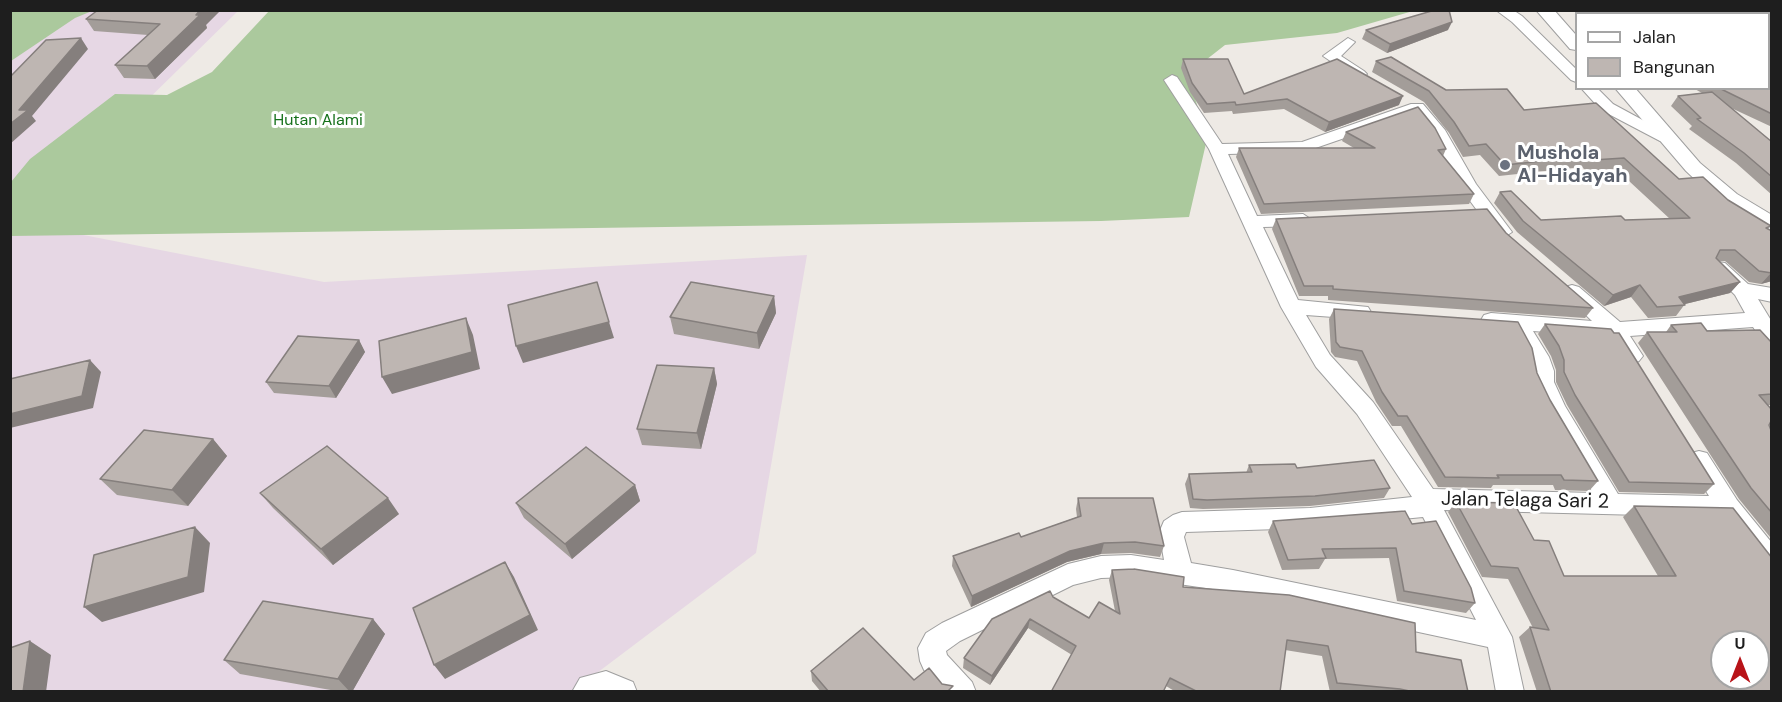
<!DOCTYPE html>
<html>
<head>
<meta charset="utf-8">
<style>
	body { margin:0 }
	#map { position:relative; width:1782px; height:702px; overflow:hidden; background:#eeeae5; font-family:"DM Sans",sans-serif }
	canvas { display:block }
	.frame { position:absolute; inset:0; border:12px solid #1e1e1e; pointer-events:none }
	.legend { position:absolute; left:1575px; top:12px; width:195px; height:78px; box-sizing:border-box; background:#fff; border:2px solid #a5a5a5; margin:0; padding:8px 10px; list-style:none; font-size:18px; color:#1e1e1e }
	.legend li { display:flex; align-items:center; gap:12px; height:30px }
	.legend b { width:30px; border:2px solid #a5a5a5 }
	.north { position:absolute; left:1710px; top:630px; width:60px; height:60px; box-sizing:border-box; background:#fff; border:2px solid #a5a5a5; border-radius:50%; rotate:0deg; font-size:16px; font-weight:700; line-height:24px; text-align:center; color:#1e1e1e }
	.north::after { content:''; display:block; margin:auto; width:21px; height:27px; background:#b81318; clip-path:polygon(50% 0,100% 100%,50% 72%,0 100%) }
</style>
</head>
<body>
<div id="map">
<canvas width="1782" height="702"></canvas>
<div class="frame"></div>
<ul class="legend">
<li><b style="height:8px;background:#fff"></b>Jalan</li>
<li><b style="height:16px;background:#beb6b2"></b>Bangunan</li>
</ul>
<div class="north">U</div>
</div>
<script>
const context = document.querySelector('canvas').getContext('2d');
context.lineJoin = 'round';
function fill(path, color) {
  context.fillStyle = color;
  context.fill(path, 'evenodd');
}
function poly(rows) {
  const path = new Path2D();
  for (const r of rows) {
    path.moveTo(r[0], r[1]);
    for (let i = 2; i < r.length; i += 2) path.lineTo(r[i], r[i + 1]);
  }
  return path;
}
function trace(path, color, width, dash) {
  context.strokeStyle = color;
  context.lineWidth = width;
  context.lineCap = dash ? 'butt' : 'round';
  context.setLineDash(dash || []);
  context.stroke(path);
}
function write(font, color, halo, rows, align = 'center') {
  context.font = font + ' "DM Sans",sans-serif';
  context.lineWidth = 6;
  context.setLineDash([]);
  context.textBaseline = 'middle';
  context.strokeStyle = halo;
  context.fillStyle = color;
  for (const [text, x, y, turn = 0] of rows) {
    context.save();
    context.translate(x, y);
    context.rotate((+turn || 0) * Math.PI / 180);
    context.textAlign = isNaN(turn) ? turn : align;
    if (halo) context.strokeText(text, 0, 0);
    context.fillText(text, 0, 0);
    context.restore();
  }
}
const industrial = poly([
	[39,11,238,11,22,223,324,282,807,255,756,553,573,691,11,692,10,33]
]);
const forest = poly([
	[11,10,92,10,92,11,75,18,11,61],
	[269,11,1413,11,1337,33,1225,45,1188,74,1207,139,1189,217,1101,221,11,236,11,182,30,159,115,94,167,95,212,72]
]);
const minor = poly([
	[1496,10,1513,10,1522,16,1576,69,1576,82,1571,80,1512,22,1496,10],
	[1652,10,1666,10,1668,14,1654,14,1652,10],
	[1348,38,1355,42,1341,56,1364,71,1367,74,1364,77,1354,77,1323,56,1348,38],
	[1172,75,1177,77,1222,144,1302,142,1411,104,1423,104,1445,130,1476,184,1512,232,1503,238,1496,236,1459,186,1432,136,1414,114,1304,152,1228,154,1257,216,1303,214,1312,220,1303,226,1263,227,1298,300,1368,307,1371,312,1368,317,1361,319,1306,315,1330,355,1373,402,1433,489,1593,493,1544,409,1532,382,1532,371,1527,357,1512,329,1484,325,1481,320,1484,315,1491,313,1592,321,1562,292,1565,287,1572,285,1579,287,1620,322,1745,313,1735,295,1708,268,1711,263,1718,262,1725,263,1748,284,1772,288,1772,302,1758,299,1772,322,1772,347,1765,345,1753,327,1630,336,1643,356,1639,361,1632,364,1625,361,1610,337,1533,331,1549,357,1554,371,1554,382,1565,406,1618,494,1709,496,1687,460,1691,453,1699,451,1707,453,1737,500,1772,543,1772,574,1763,571,1722,517,1444,510,1512,637,1524,692,1496,692,1488,647,1233,592,1131,577,1101,578,1073,585,960,641,946,651,947,655,972,682,976,692,943,692,924,670,920,661,918,648,926,633,942,623,1068,564,1101,556,1131,555,1164,560,1160,537,1161,528,1164,521,1173,515,1182,512,1310,508,1412,497,1357,414,1316,367,1281,307,1209,149,1164,80,1172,75],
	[1423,517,1476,620,1233,570,1191,563,1184,537,1186,532,1310,528,1423,517],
	[1581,88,1597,88,1613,104,1674,137,1666,142,1660,141,1601,110,1581,88],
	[606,671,633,682,637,692,572,692,580,678,606,671]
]);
const tertiary = poly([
	[1536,10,1554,10,1576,35,1576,50,1570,49,1536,10],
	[1615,88,1635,88,1700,163,1737,194,1772,215,1772,232,1721,204,1686,171,1615,88]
]);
const wall = poly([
	[1579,10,1646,10,1649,14,1582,14],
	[1743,11,1772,13,1772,127,1729,107,1772,142,1772,195,1736,163,1689,129,1692,126,1671,106,1678,96,1702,93,1693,88,1768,88,1768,14,1741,14],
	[86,19,206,25,207,28,155,79,124,78,115,65,148,35,94,31],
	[1366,30,1448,30,1387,53,1362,39],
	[1183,59,1244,94,1399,105,1325,132,1284,109,1233,114,1232,111,1204,113,1190,92,1181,68],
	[1376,61,1446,90,1524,110,1679,179,1728,200,1772,231,1772,281,1761,284,1749,282,1725,261,1718,261,1740,282,1730,293,1685,304,1676,316,1648,318,1631,297,1604,306,1517,232,1494,203,1500,192,1541,220,1625,220,1670,219,1616,169,1586,171,1582,167,1499,176,1480,155,1463,157,1449,133,1424,102,1372,72],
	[1346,132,1446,149,1443,156,1474,194,1469,204,1261,214,1236,157,1239,148,1354,148,1342,141],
	[1276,219,1506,233,1593,308,1585,318,1328,300,1328,296,1299,296,1272,229],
	[774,296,776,313,759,349,674,334,670,317],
	[1334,309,1537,373,1550,400,1598,481,1589,491,1555,490,1553,485,1493,485,1491,488,1438,487,1401,426,1392,426,1376,402,1357,361,1335,357,1331,352,1329,319],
	[1545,324,1714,484,1704,494,1619,492,1567,405,1556,382,1556,370,1551,356,1538,334],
	[1671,325,1772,343,1772,405,1768,405,1772,422,1769,425,1772,433,1772,537,1770,537,1739,499,1638,343,1647,332,1666,332],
	[359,340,365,352,336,398,274,393,266,382],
	[714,368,717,384,701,449,642,445,637,429],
	[213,439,227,456,188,506,117,495,100,479],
	[1249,465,1297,468,1390,488,1384,498,1310,506,1203,509,1190,508,1185,484,1189,474,1246,473],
	[635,485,640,501,572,559,524,518,516,503],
	[260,493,399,514,333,565,273,508],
	[1078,498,1164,546,1160,557,1131,553,1101,554,1067,562,971,607,952,566,953,556,1021,537,1077,517,1076,509],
	[1456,502,1534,540,1564,576,1658,576,1623,517,1634,506,1772,692,1537,692,1519,637,1530,627,1533,628,1508,579,1482,577,1448,512],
	[1273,521,1412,524,1475,603,1466,613,1397,601,1389,558,1325,559,1319,569,1282,570,1268,532],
	[1112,570,1183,587,1416,652,1468,692,1330,692,1322,656,1285,650,1280,692,1176,692,1166,686,1072,655,1028,628,990,685,963,668,964,658,1053,597,1089,618,1115,611,1109,580],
	[373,619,385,634,352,692,342,692,240,674,224,660],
	[811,671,942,684,952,692,821,692,812,681]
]);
const shadedWall = poly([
	[200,10,221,10,206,25,207,28,155,79,147,66],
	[1452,22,1448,30,1387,53,1390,44],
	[81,38,88,49,32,116,36,121,10,144,10,124,19,110],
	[1403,96,1399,105,1325,132,1329,122],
	[1772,273,1772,281,1761,284,1771,273],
	[1740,282,1730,293,1681,305,1679,297],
	[1640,285,1631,297,1604,306,1613,295],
	[774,296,776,313,759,349,757,333],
	[466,318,473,335,480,369,392,394,382,377],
	[609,322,614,338,523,363,516,346],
	[359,340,365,352,336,398,329,386],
	[90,360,101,372,93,408,10,428,10,414],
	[714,368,717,384,701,449,697,433],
	[213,439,227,456,188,506,172,490],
	[635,485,640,501,572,559,565,544],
	[388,498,399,514,333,565,321,549],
	[195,527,210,543,204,592,102,622,84,607],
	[1104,543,1101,554,1067,562,971,607,972,596,1070,551],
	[505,562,514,577,538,630,445,679,434,665],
	[373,619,385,634,352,692,350,692,338,679],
	[1030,619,1028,628,990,685,992,676],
	[30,641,51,655,46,692,23,692]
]);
const building = poly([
	[98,10,200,10,196,15,200,15,147,66,115,65,160,24,86,19,98,10],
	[1435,10,1449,10,1452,22,1390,44,1366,30,1435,10],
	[1595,10,1646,10,1649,14,1598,14,1595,10],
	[1743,11,1772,13,1772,114,1719,88,1768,88,1768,14,1743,14,1743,11],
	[81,38,19,110,28,110,10,124,10,77,46,40,81,38],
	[1391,57,1446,90,1507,89,1524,110,1596,103,1679,179,1703,177,1728,200,1771,226,1766,228,1772,231,1772,273,1759,271,1735,250,1720,250,1716,258,1740,282,1679,297,1685,305,1657,307,1640,285,1613,295,1523,221,1500,192,1511,191,1541,220,1621,216,1625,220,1690,218,1624,158,1593,160,1589,156,1505,165,1486,144,1469,146,1454,122,1429,91,1376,61,1391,57],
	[1183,59,1228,59,1244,94,1337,59,1403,96,1329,122,1287,99,1236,105,1235,102,1207,104,1192,83,1183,59],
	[1712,92,1772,142,1772,177,1744,153,1697,119,1701,118,1678,96,1712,92],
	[1418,107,1435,128,1446,149,1438,150,1474,194,1264,204,1239,148,1375,148,1346,132,1418,107],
	[1487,209,1506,233,1593,308,1333,289,1333,286,1304,286,1276,219,1487,209],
	[597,282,609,322,516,346,508,305,597,282],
	[691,282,774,296,757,333,670,317,691,282],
	[1334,309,1518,322,1532,348,1537,373,1550,400,1598,481,1564,480,1561,475,1497,475,1499,478,1445,477,1407,416,1398,416,1382,392,1362,351,1340,347,1336,342,1334,309],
	[466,318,472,352,382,377,379,341,466,318],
	[1701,323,1707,331,1760,330,1772,343,1772,394,1759,395,1772,410,1772,419,1769,425,1772,433,1772,513,1751,488,1647,332,1677,332,1671,325,1701,323],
	[1545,324,1611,329,1614,333,1619,333,1714,484,1629,482,1575,395,1564,372,1564,360,1559,346,1545,324],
	[298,336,359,340,329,386,266,382,298,336],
	[90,360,82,396,10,414,10,379,90,360],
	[657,365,714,368,697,433,637,429,657,365],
	[144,430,213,439,172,490,100,479,144,430],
	[327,446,388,498,321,549,260,493,327,446],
	[586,447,635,485,565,544,516,503,586,447],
	[1374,460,1390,488,1315,496,1207,500,1193,499,1189,474,1252,472,1249,465,1295,464,1297,468,1374,460],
	[1078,498,1153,498,1164,546,1135,542,1104,543,1070,551,972,596,953,556,1019,533,1021,537,1081,516,1078,498],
	[1456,502,1514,503,1534,540,1549,541,1564,576,1676,576,1634,506,1733,508,1772,558,1772,692,1551,692,1530,627,1549,630,1518,568,1491,566,1456,502],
	[1722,642,1758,642,1758,678,1722,678,1722,642],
	[1405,511,1412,524,1436,521,1471,588,1475,603,1404,591,1396,548,1322,549,1326,558,1288,560,1273,521,1405,511],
	[195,527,188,577,84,607,94,555,195,527],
	[505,562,530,615,434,665,413,608,505,562],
	[1134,569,1184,577,1183,587,1289,595,1415,623,1416,652,1461,660,1468,692,1414,692,1400,689,1337,683,1328,646,1287,640,1280,692,1198,692,1170,678,1163,692,1051,692,1076,646,1030,619,992,676,964,658,992,619,1050,591,1053,597,1089,618,1099,602,1120,614,1112,570,1134,569],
	[263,601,373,619,338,679,224,660,263,601],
	[863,628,914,680,929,668,942,684,953,686,947,692,829,692,811,671,863,628],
	[30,641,23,692,10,692,10,648,30,641]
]);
const markers = [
	[1505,165,6,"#6b7280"]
];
const farParknames = [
	["Hutan Alami",318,121]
];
const worshipNames = [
	["Mushola",1517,154],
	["Al-Hidayah",1517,177]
];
const streetNames = [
	["Jalan Telaga Sari 2",1525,501,1]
];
fill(industrial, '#e6d7e4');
fill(forest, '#abc99d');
trace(minor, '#9f9f9f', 2);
trace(tertiary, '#9f9f9f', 2);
fill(minor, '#fff');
fill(tertiary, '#fff');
fill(wall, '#a39d99');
fill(shadedWall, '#857f7d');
fill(building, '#beb6b2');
trace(building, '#857f7d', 1.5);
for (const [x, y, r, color] of markers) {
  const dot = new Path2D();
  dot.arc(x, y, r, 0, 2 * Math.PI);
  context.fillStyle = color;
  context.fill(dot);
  trace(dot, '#fff', 2);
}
write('16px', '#16711b', '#fff', farParknames);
write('bold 20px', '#5b616d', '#fff', worshipNames, 'left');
write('20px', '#1e1e1e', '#fff', streetNames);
</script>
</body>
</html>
